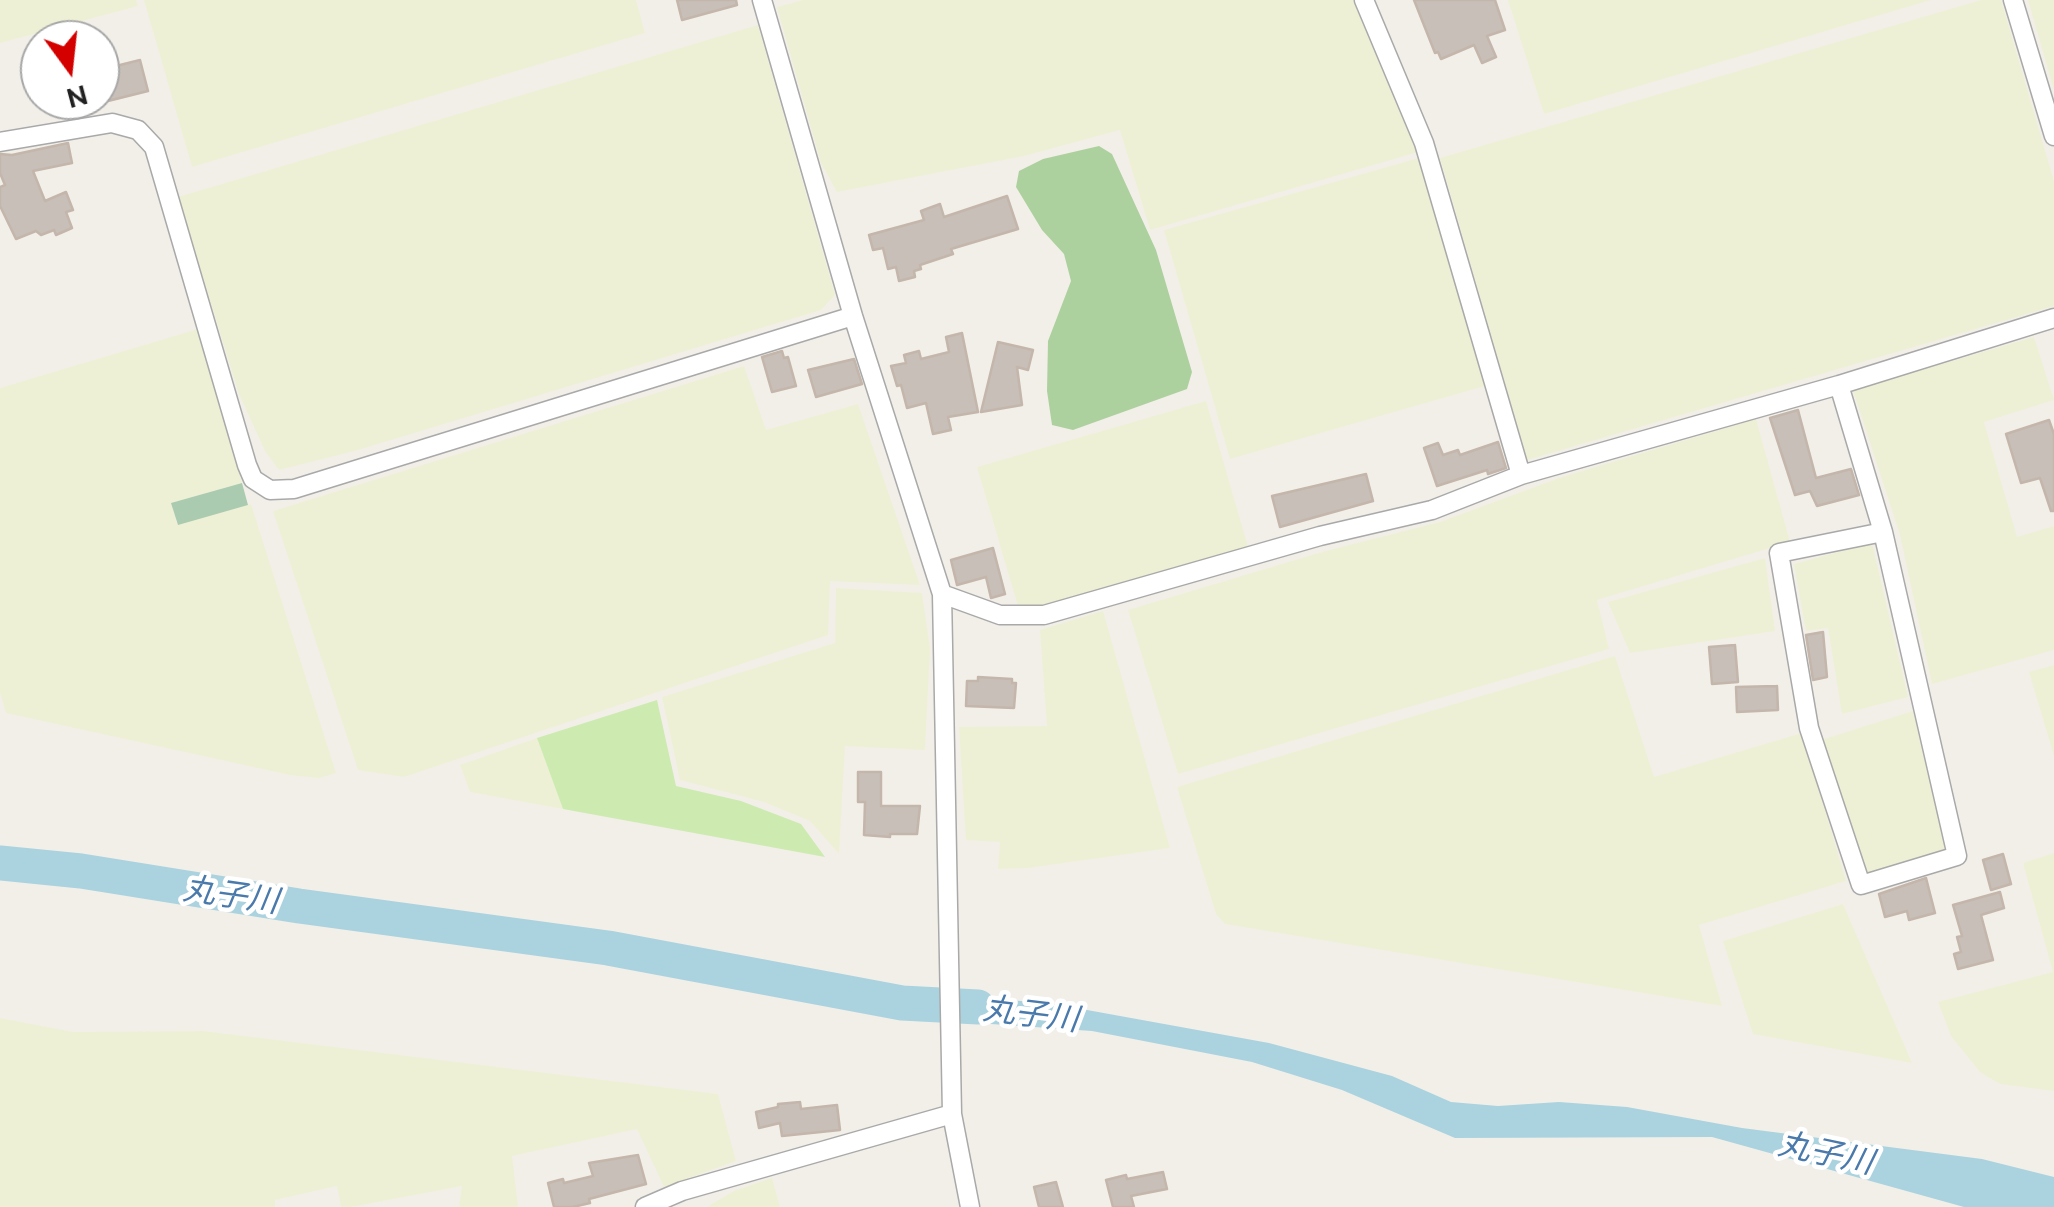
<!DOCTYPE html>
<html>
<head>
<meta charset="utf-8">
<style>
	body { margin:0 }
	#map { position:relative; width:2054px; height:1207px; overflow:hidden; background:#f2efe9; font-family:Ubuntu,sans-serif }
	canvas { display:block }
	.north { position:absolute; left:20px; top:20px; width:100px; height:100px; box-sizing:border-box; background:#fff; border:2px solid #a7a7a7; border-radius:50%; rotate:165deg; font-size:28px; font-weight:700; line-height:40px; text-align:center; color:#222 }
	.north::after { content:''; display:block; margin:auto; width:35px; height:45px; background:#d40000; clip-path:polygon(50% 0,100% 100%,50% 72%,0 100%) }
</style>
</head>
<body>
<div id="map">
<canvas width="2054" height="1207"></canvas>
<div class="north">N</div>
</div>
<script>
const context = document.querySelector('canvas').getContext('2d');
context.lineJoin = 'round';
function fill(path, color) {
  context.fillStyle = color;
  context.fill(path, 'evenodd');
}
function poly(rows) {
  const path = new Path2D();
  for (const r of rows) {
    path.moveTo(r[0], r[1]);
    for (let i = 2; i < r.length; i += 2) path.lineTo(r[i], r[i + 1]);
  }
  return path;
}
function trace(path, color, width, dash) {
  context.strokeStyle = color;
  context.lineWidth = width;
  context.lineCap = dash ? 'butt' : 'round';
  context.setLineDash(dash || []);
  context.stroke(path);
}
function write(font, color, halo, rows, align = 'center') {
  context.font = font + ' Ubuntu,"Noto Sans JP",sans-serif';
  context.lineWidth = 9;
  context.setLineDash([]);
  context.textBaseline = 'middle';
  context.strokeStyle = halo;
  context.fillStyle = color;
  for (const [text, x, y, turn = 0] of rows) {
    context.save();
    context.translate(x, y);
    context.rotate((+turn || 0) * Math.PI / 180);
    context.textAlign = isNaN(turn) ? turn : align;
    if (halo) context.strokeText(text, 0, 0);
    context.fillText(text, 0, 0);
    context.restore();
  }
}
const farmland = poly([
	[0,0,136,0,138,6,0,43],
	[144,0,636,0,645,33,192,167],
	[803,0,1353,0,1418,152,1150,230,1120,130,1024,156,837,192,821,163,777,7],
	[1508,0,1931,0,1544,114],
	[1981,0,2001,0,2054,181,2054,306,1527,460,1440,158],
	[2028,0,2054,0,2054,90],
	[758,25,835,295,821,310,358,450,279,470,265,451,239,394,178,197],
	[1419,158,1485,386,1230,459,1164,230],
	[198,329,242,483,172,503,177,524,251,504,336,773,319,778,290,775,6,713,0,693,0,388],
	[2034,337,2054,400,1984,422,2017,537,2054,526,2054,650,1932,684,1900,535,1853,390],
	[744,366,766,430,858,404,920,585,830,581,828,635,404,777,358,770,273,511],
	[1206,401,1248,547,1020,613,977,467],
	[1756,419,1790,542,1597,600,1609,649,1178,774,1128,610,1322,552,1440,522,1559,478],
	[1872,543,1908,697,1842,714,1828,628,1806,631,1794,564],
	[1765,558,1775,631,1630,653,1608,602],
	[836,588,922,593,930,649,925,750,845,746,839,854,810,821,764,802,680,780,662,697,835,643],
	[1103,611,1170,848,1028,868,998,869,1000,842,966,840,959,727,1047,726,1040,630],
	[1615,656,1654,777,1802,733,1846,881,1699,925,1722,1006,1225,924,1216,914,1177,787],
	[2054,665,2054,756,2029,672],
	[1913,711,1946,851,1865,875,1821,740],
	[537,738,563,809,470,792,460,765],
	[2054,853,2054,1091,2000,1084,1980,1072,1951,1036,1938,1002,2053,972,2023,863],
	[1843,904,1912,1063,1753,1034,1723,941],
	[0,1018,73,1032,203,1031,718,1094,736,1161,664,1187,637,1129,512,1156,518,1207,459,1207,462,1186,351,1207,341,1207,337,1186,275,1200,275,1207,0,1207],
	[772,1178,780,1207,707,1207,734,1191]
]);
const grass = poly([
	[657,700,676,786,741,801,801,824,825,857,563,809,537,738]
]);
const forest = poly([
	[1099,146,1112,154,1156,250,1192,372,1187,389,1073,430,1052,425,1047,391,1048,341,1071,281,1064,254,1042,230,1016,187,1019,171,1043,159]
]);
const cemetery = poly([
	[242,483,248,505,178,525,171,503]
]);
const water = poly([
	[933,993,1054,1004,1269,1043,1392,1076,1451,1102,1498,1106,1559,1102,1627,1107,1742,1128,1982,1159,2054,1177,2054,1207,1964,1207,1712,1137,1455,1138,1342,1090,1252,1062,1092,1031,933,1020]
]);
const river = poly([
	[0,863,81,871,299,906,608,948,902,1003,978,1007]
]);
const building = poly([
	[677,0,736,0,737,5,682,20,677,0],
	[1414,0,1495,0,1505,30,1487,36,1496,57,1482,63,1474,45,1441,59,1438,52,1435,53,1414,0],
	[140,60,148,91,100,103,100,70,140,60],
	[68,143,72,163,33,171,45,201,66,192,73,210,66,212,72,228,56,235,54,230,41,235,36,231,16,239,0,206,0,187,5,185,0,173,0,154,12,155,68,143],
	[1007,196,1018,229,951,249,953,254,920,265,921,269,914,271,915,277,899,281,896,267,888,269,883,248,873,250,869,235,924,220,921,211,940,204,944,217,1007,196],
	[962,333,978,412,948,417,951,430,933,434,926,403,907,408,901,385,897,386,891,366,906,363,904,355,919,351,921,359,949,352,946,337,962,333],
	[998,342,1033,350,1028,370,1017,367,1022,405,981,412,998,342],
	[782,351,784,358,788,357,796,386,772,392,762,357,782,351],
	[854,359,862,384,816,397,808,370,854,359],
	[1798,410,1816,478,1851,469,1859,495,1817,506,1810,491,1795,495,1770,418,1798,410],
	[2049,420,2054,434,2054,511,2051,511,2040,478,2021,483,2006,434,2049,420],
	[1498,442,1506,468,1488,474,1487,470,1437,486,1424,448,1438,443,1443,455,1458,450,1460,455,1498,442],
	[1366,474,1373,501,1280,527,1272,496,1366,474],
	[993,548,1005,594,991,598,986,577,957,585,951,560,993,548],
	[1823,632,1827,677,1813,680,1806,635,1823,632],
	[1735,645,1738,682,1712,684,1709,647,1735,645],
	[978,677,1012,679,1012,683,1016,683,1014,708,966,706,967,681,978,681,978,677],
	[1777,686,1778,710,1737,712,1736,687,1777,686],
	[858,772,881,772,881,806,920,806,917,834,890,834,890,837,864,835,865,802,858,802,858,772],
	[2003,854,2011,884,1991,890,1983,860,2003,854],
	[1926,878,1935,913,1909,920,1907,911,1885,917,1879,894,1926,878],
	[2000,892,2004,908,1981,915,1993,960,1958,969,1954,954,1961,952,1957,937,1962,936,1953,905,2000,892],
	[800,1102,801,1109,837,1105,840,1130,782,1136,780,1123,759,1128,756,1112,778,1107,778,1104,800,1102],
	[638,1155,646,1184,589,1199,590,1203,573,1207,554,1207,548,1183,563,1179,564,1183,593,1176,589,1163,638,1155],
	[1163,1172,1167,1189,1131,1196,1134,1207,1113,1207,1106,1180,1126,1175,1127,1179,1163,1172],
	[1056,1182,1063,1207,1039,1207,1034,1187,1056,1182]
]);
const street = poly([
	[762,0,853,316,942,594,952,1114,970,1207],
	[1364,0,1424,143,1521,475],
	[2013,0,2054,136],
	[0,142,112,123,138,130,154,147,247,465,253,479,270,490,294,489,853,316],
	[1839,385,1883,532,1957,856,1861,885,1809,728,1779,553,1883,532],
	[942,594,1000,615,1044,615,1320,536,1432,510,1521,475,1839,385,2054,318],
	[645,1207,682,1191,952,1114]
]);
const waterNames = [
	["丸子川",231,895,8],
	["丸子川",1031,1014,7],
	["丸子川",1826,1153,12]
];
fill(farmland, '#eef0d5');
fill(grass, '#cdebb0');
fill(forest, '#add19e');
fill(cemetery, '#aacbaf');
fill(water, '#aad3df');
trace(river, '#aad3df', 35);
fill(building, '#c7bfb8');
trace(building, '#c4b6ab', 2.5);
trace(street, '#a9a9a9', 21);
trace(street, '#fff', 18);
write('italic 32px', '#4a7aab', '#fff', waterNames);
</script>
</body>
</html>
